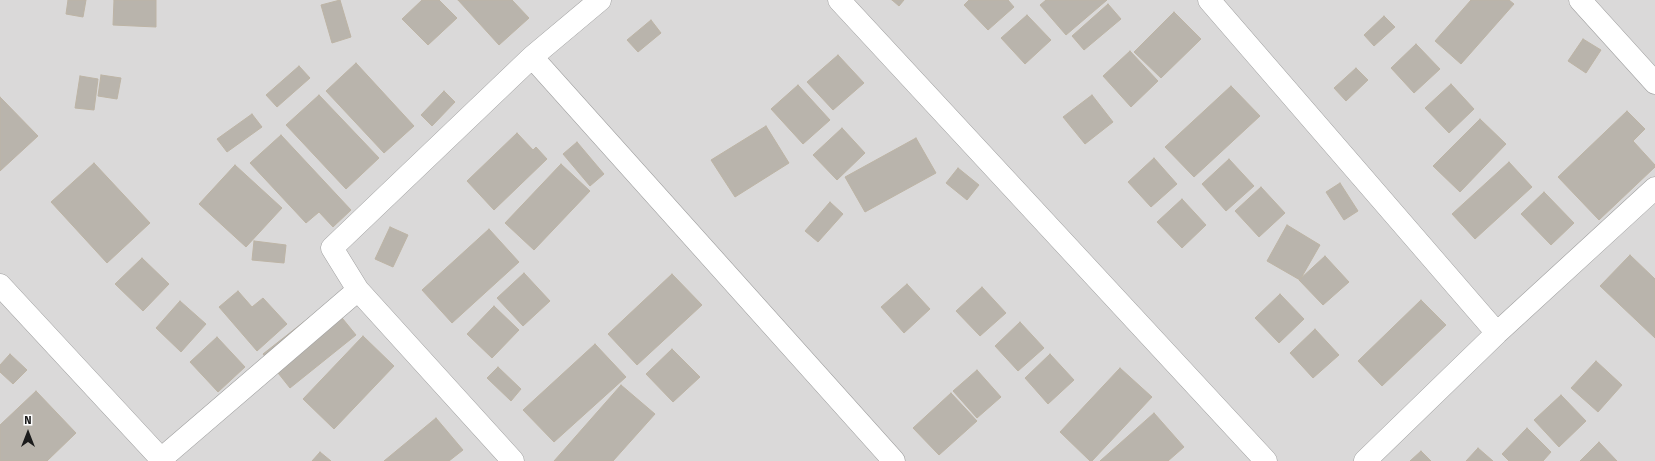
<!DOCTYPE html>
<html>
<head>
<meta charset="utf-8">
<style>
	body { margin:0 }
	#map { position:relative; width:1655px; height:461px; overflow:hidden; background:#ecebe2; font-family:"Fira Sans",sans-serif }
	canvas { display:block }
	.north { position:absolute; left:8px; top:413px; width:40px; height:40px; -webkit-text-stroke:3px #fff; paint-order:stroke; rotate:0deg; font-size:11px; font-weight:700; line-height:16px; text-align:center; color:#1c1c1c }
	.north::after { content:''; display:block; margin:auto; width:14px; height:18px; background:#1c1c1c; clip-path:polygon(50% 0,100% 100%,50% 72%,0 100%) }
</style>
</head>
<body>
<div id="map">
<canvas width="1655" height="461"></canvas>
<div class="north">N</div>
</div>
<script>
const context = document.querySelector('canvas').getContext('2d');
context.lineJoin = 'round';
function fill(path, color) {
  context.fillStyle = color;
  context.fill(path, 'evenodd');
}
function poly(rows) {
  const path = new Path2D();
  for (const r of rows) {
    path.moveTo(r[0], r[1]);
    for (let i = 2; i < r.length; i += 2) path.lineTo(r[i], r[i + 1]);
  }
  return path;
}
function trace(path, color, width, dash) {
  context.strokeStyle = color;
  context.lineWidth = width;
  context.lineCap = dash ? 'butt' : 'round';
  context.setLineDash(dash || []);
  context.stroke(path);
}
const residential = poly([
	[0,0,1655,0,1655,461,0,461]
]);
const building = poly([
	[68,0,86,0,83,17,66,14,68,0],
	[114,0,156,0,156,27,113,25,114,0],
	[340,0,351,37,332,43,321,5,340,0],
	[422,0,439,0,457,18,428,45,402,19,422,0],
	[458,0,512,0,529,18,499,45,458,0],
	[892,0,904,0,899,6,892,0],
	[969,0,1008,0,1014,7,988,30,964,5,969,0],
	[1046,0,1107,0,1066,35,1040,5,1046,0],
	[1471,0,1509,0,1514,4,1461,64,1435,41,1471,0],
	[1108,4,1121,19,1084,50,1072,36,1108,4],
	[1174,12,1201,39,1161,78,1134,52,1174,12],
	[1027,15,1051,40,1025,64,1001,38,1027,15],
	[1384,16,1395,27,1374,46,1364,35,1384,16],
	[651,20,661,33,638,52,627,40,651,20],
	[1583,39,1601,50,1586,73,1568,61,1583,39],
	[1416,44,1440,69,1414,93,1391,68,1416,44],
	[1130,51,1158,81,1131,107,1103,76,1130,51],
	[838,55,864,83,833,110,807,82,838,55],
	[356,63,414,126,384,153,326,91,356,63],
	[299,66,310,78,277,107,266,95,299,66],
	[1356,68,1368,80,1346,101,1334,88,1356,68],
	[101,75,121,78,117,99,98,96,101,75],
	[80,76,98,79,94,110,75,108,80,76],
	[1451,84,1474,109,1449,133,1425,108,1451,84],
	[798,85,830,120,803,144,771,109,798,85],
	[1231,86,1260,116,1194,177,1165,147,1231,86],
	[444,91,455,102,432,126,421,115,444,91],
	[319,95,379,158,346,189,286,125,319,95],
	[1092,95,1113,122,1085,144,1063,117,1092,95],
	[0,97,38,136,0,171,0,97],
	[1627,111,1645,129,1633,141,1655,165,1655,167,1599,220,1558,177,1627,111],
	[252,114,262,127,227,152,217,139,252,114],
	[1480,119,1506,144,1460,192,1433,166,1480,119],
	[766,126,789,163,735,197,711,160,766,126],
	[842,128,865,153,837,180,813,155,842,128],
	[517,133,533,150,536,147,547,159,494,210,467,181,517,133],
	[281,135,351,210,333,227,319,212,306,223,250,163,281,135],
	[916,138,936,173,865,212,845,177,916,138],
	[577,142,604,174,590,186,563,154,577,142],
	[1154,158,1177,184,1151,207,1128,182,1154,158],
	[1229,159,1254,186,1226,211,1202,184,1229,159],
	[1509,162,1532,187,1475,239,1452,214,1509,162],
	[94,163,150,223,107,263,51,202,94,163],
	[561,164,590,191,534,250,505,223,561,164],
	[235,165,282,208,246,247,199,204,235,165],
	[958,168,979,185,967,200,946,183,958,168],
	[1340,183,1358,211,1344,220,1326,192,1340,183],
	[1261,187,1285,213,1259,237,1235,211,1261,187],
	[1544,192,1574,223,1551,245,1521,214,1544,192],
	[1182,199,1206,225,1182,248,1157,222,1182,199],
	[830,202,843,214,818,242,805,231,830,202],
	[1287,225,1320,245,1300,280,1267,261,1287,225],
	[390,227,408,235,393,267,375,259,390,227],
	[489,229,519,262,452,323,422,290,489,229],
	[254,241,286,245,284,263,252,260,254,241],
	[1630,255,1655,279,1655,338,1600,286,1630,255],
	[1325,256,1349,282,1323,305,1299,280,1325,256],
	[142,258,169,284,143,311,115,284,142,258],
	[524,273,550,301,523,326,497,298,524,273],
	[672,274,702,305,637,365,608,334,672,274],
	[907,284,930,309,904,333,881,307,907,284],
	[982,287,1006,313,980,336,956,311,982,287],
	[238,291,252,307,263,298,287,324,257,351,219,307,238,291],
	[1280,294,1304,319,1279,343,1255,318,1280,294],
	[1421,300,1446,325,1382,386,1358,361,1421,300],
	[180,301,206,324,181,352,156,328,180,301],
	[329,302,356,335,290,388,263,354,329,302],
	[494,306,519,330,492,358,467,334,494,306],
	[1020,322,1044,348,1018,371,995,346,1020,322],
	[1315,329,1339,355,1313,378,1290,353,1315,329],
	[363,336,394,366,334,429,303,399,363,336],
	[217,337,245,367,218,392,190,362,217,337],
	[595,344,626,377,554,442,523,410,595,344],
	[672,349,700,377,673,402,646,374,672,349],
	[10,354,27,370,13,384,0,372,0,365,10,354],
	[1050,354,1074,380,1048,404,1025,378,1050,354],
	[1596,361,1622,385,1598,412,1571,388,1596,361],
	[498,367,521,389,511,401,487,378,498,367],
	[1120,368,1152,397,1092,461,1090,461,1060,432,1120,368],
	[977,370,1001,397,977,418,953,391,977,370],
	[621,385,655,414,613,461,554,461,621,385],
	[36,391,76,433,47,461,0,461,0,425,36,391],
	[951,393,977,421,939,455,913,428,951,393],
	[1561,395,1586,421,1559,447,1534,420,1561,395],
	[1154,413,1184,447,1168,461,1100,461,1154,413],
	[436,418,463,450,449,461,384,461,436,418],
	[1527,428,1551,452,1543,461,1509,461,1502,454,1527,428],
	[1599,442,1617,461,1580,461,1599,442],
	[1478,448,1493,461,1466,461,1478,448],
	[1421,451,1431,461,1410,461,1421,451],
	[320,452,331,461,312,461,320,452]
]);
const street = poly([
	[839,0,1266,461],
	[1209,0,1497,333],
	[1580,0,1655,83],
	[532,57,894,461],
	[0,285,163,461],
	[161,459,358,290],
	[513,461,358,290,332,248,532,57,600,0],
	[1365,461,1497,333,1655,188]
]);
fill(residential, '#dad9d9');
fill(building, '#b9b4ac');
trace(building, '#bdb4a5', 1);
trace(street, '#a0a0a0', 23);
trace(street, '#fff', 22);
</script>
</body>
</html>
